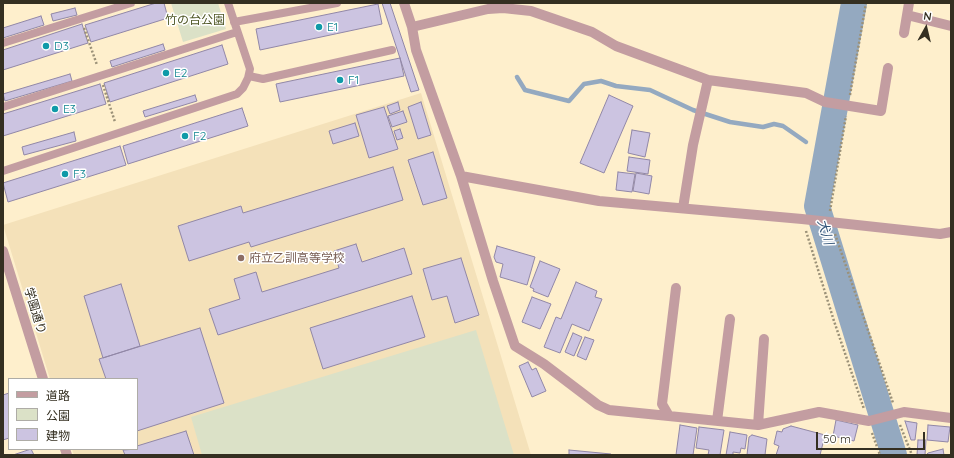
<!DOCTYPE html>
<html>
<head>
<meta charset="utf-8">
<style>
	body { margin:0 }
	#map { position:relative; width:954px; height:458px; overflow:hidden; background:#feefcc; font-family:Quicksand,"Noto Sans JP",sans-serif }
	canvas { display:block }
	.frame { position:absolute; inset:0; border:4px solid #342f21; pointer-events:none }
	.legend { position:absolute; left:8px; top:378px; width:130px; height:72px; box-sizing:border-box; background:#fff; border:1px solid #aeaca6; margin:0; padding:5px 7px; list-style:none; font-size:12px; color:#342f21 }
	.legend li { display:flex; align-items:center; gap:8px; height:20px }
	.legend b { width:20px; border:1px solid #aeaca6 }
	.north { position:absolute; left:906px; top:8px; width:40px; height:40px; -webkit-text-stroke:3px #fff; paint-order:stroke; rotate:8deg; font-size:11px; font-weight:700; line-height:16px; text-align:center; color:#342f21 }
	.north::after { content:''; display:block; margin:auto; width:14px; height:18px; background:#342f21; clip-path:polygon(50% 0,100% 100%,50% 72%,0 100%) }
	.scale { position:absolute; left:816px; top:432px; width:109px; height:18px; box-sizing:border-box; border:2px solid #342f21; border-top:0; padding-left:5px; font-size:12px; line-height:14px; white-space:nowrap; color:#342f21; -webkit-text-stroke:3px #fff; paint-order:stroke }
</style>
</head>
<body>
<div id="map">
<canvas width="954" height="458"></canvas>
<div class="frame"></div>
<ul class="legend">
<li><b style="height:5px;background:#c39da1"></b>道路</li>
<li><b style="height:11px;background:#dbe1c7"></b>公園</li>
<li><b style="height:11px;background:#ccc4e1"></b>建物</li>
</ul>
<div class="north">N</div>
<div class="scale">50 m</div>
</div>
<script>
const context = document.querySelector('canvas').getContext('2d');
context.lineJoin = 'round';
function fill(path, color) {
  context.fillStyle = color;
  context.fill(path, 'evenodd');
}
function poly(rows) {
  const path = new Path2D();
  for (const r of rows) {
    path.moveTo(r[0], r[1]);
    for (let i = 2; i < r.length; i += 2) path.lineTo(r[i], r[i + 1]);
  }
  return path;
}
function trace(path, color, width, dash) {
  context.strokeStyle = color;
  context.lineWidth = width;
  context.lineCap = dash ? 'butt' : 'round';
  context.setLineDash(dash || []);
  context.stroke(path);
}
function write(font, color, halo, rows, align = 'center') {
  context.font = font + ' Quicksand,"Noto Sans JP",sans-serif';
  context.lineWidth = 3;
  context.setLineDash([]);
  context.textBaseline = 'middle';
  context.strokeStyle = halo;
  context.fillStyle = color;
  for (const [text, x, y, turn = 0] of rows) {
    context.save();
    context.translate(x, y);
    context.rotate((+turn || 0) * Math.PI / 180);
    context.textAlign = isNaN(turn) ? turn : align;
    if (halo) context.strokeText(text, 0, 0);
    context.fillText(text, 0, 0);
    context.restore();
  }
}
const built = poly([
	[421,93,531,455,74,455,72,449,137,449,137,379,50,379,3,225]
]);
const green = poly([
	[171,3,218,3,226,29,183,42],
	[476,330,514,455,202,455,191,417]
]);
const stream = poly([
	[517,77,525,90,569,101,584,84,601,81,616,86,650,90,693,110,730,122,763,127,774,124,783,126,806,142]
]);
const river = poly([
	[854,3,817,206,894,455]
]);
const building = poly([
	[156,3,164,3,168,18,91,42,85,25,156,3],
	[382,3,390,3,419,90,411,92,382,3],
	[378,4,382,24,260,50,256,29,378,4],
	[75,8,77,15,53,21,51,14,75,8],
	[41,16,44,25,3,38,3,28,41,16],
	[82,24,88,43,3,70,3,50,82,24],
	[163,44,165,50,112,67,110,61,163,44],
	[222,45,228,64,110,102,104,83,222,45],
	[400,58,404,76,280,102,276,84,400,58],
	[70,74,72,81,5,101,3,94,70,74],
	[100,84,106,104,3,136,3,114,100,84],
	[195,95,197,101,145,117,143,111,195,95],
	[609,95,633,106,604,173,580,163,609,95],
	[398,102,400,110,390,114,387,106,398,102],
	[421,102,431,135,418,139,408,107,421,102],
	[384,107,398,149,369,158,356,115,384,107],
	[242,108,248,126,128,164,123,146,242,108],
	[403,111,407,122,392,127,388,116,403,111],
	[355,123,359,136,333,144,329,131,355,123],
	[400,129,403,138,397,140,394,131,400,129],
	[632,130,650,133,645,157,628,153,632,130],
	[74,132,76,141,24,155,22,147,74,132],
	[120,146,126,165,8,202,3,183,120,146],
	[433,152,447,198,423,205,408,160,433,152],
	[629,157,650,160,648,174,627,171,629,157],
	[393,167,403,200,251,247,249,242,189,261,178,226,241,206,243,213,393,167],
	[618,172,635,174,632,192,616,190,618,172],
	[636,173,652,176,649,194,633,191,636,173],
	[356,244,362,262,404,248,412,274,218,335,209,309,240,299,234,279,256,272,262,292,339,268,334,251,356,244],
	[497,246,535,257,527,285,500,277,503,264,496,262,494,257,497,246],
	[461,258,479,315,455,323,447,296,432,300,423,269,461,258],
	[540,261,560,269,548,297,533,291,534,289,530,287,540,261],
	[576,282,597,291,595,297,602,299,589,331,572,324,560,353,544,347,556,317,561,319,576,282],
	[121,284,140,346,103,358,84,296,121,284],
	[412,296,425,337,323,369,310,328,412,296],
	[532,297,551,304,540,329,522,322,532,297],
	[200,328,224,403,137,431,137,379,106,379,99,359,200,328],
	[573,333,582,337,574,356,565,352,573,333],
	[585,337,594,340,586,360,577,356,585,337],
	[528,362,532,370,536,368,546,391,532,397,519,366,528,362],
	[9,393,9,438,3,440,3,395,9,393],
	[836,420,858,425,854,441,833,436,836,420],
	[905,421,917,423,915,440,911,440,905,421],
	[680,425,697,428,693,455,676,455,680,425],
	[928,425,950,427,948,442,927,440,928,425],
	[791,426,825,435,820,455,776,455,779,446,774,444,777,431,782,432,783,429,791,426],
	[699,427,724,430,720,455,708,455,709,450,696,448,699,427],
	[186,431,194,455,125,455,123,450,137,449,137,446,186,431],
	[730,432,747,435,745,449,741,448,740,453,733,452,733,455,726,455,730,432],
	[752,435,767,439,765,455,747,455,749,437,752,435],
	[918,440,926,440,925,455,917,455,918,440],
	[31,449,34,455,13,455,31,449],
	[943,449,944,455,926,455,928,453,943,449],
	[569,450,611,454,611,455,569,455,569,450]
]);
const path = poly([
	[84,28,97,65],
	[103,85,115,122],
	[850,95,866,3],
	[830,211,846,116],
	[806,231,834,321,864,409],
	[835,234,893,403],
	[900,425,912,455],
	[872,433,880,455]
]);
const service = poly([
	[234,22,337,3],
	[3,43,131,3],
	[249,76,263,79,392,50],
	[3,107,237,32],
	[3,171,237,94,243,88,248,78,250,69,228,3]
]);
const minor = poly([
	[404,3,412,27,416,50,461,176,493,281,515,346,544,364,598,405,609,410,758,425,819,412,869,421,904,412,951,418],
	[907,15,951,26],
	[412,27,488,9,503,8,531,11,592,32,616,46,708,80,806,93,825,102,881,111,888,68],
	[904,33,909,3],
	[461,176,599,201,802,219,940,234,951,232],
	[683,208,693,145,708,80],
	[669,416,662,404,676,288],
	[717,421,730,319],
	[758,425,764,339]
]);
const tertiary = poly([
	[3,251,43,379],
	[65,449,67,455]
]);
const markers = [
	[319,27,4,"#0f9aa8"],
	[46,46,4,"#0f9aa8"],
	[166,73,4,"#0f9aa8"],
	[340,80,4,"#0f9aa8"],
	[55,109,4,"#0f9aa8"],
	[185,136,4,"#0f9aa8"],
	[65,174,4,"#0f9aa8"],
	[241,258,4,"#8d6e63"]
];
const parkNames = [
	["竹の台公園",195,20]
];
const cultureNames = [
	["E1",327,27],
	["D3",54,46],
	["E2",174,73],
	["F1",348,80],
	["E3",63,109],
	["F2",193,136],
	["F3",73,174]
];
const educationNames = [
	["府立乙訓高等学校",249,258]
];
const streetNames = [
	["学園通り",35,311,73]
];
const waterNames = [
	["犬川",825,232,73]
];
fill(built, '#f4e1b9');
fill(green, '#dbe1c7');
trace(stream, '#94a9c0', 4.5);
trace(river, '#94a9c0', 26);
fill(building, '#ccc4e1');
trace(building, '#9187a7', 1);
trace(path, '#9b9178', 2.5, [2, 2]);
trace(service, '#c39da1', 8);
trace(minor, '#c39da1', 10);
trace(tertiary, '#c39da1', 10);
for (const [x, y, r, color] of markers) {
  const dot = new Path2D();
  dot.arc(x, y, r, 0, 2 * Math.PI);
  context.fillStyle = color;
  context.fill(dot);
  trace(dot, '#fff', 1.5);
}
write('12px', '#505827', '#fff', parkNames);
write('12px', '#0d838f', '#fff', cultureNames, 'left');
write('12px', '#785e54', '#fff', educationNames, 'left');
write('12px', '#342f21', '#fff', streetNames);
write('italic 13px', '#35567a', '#fff', waterNames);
</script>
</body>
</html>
